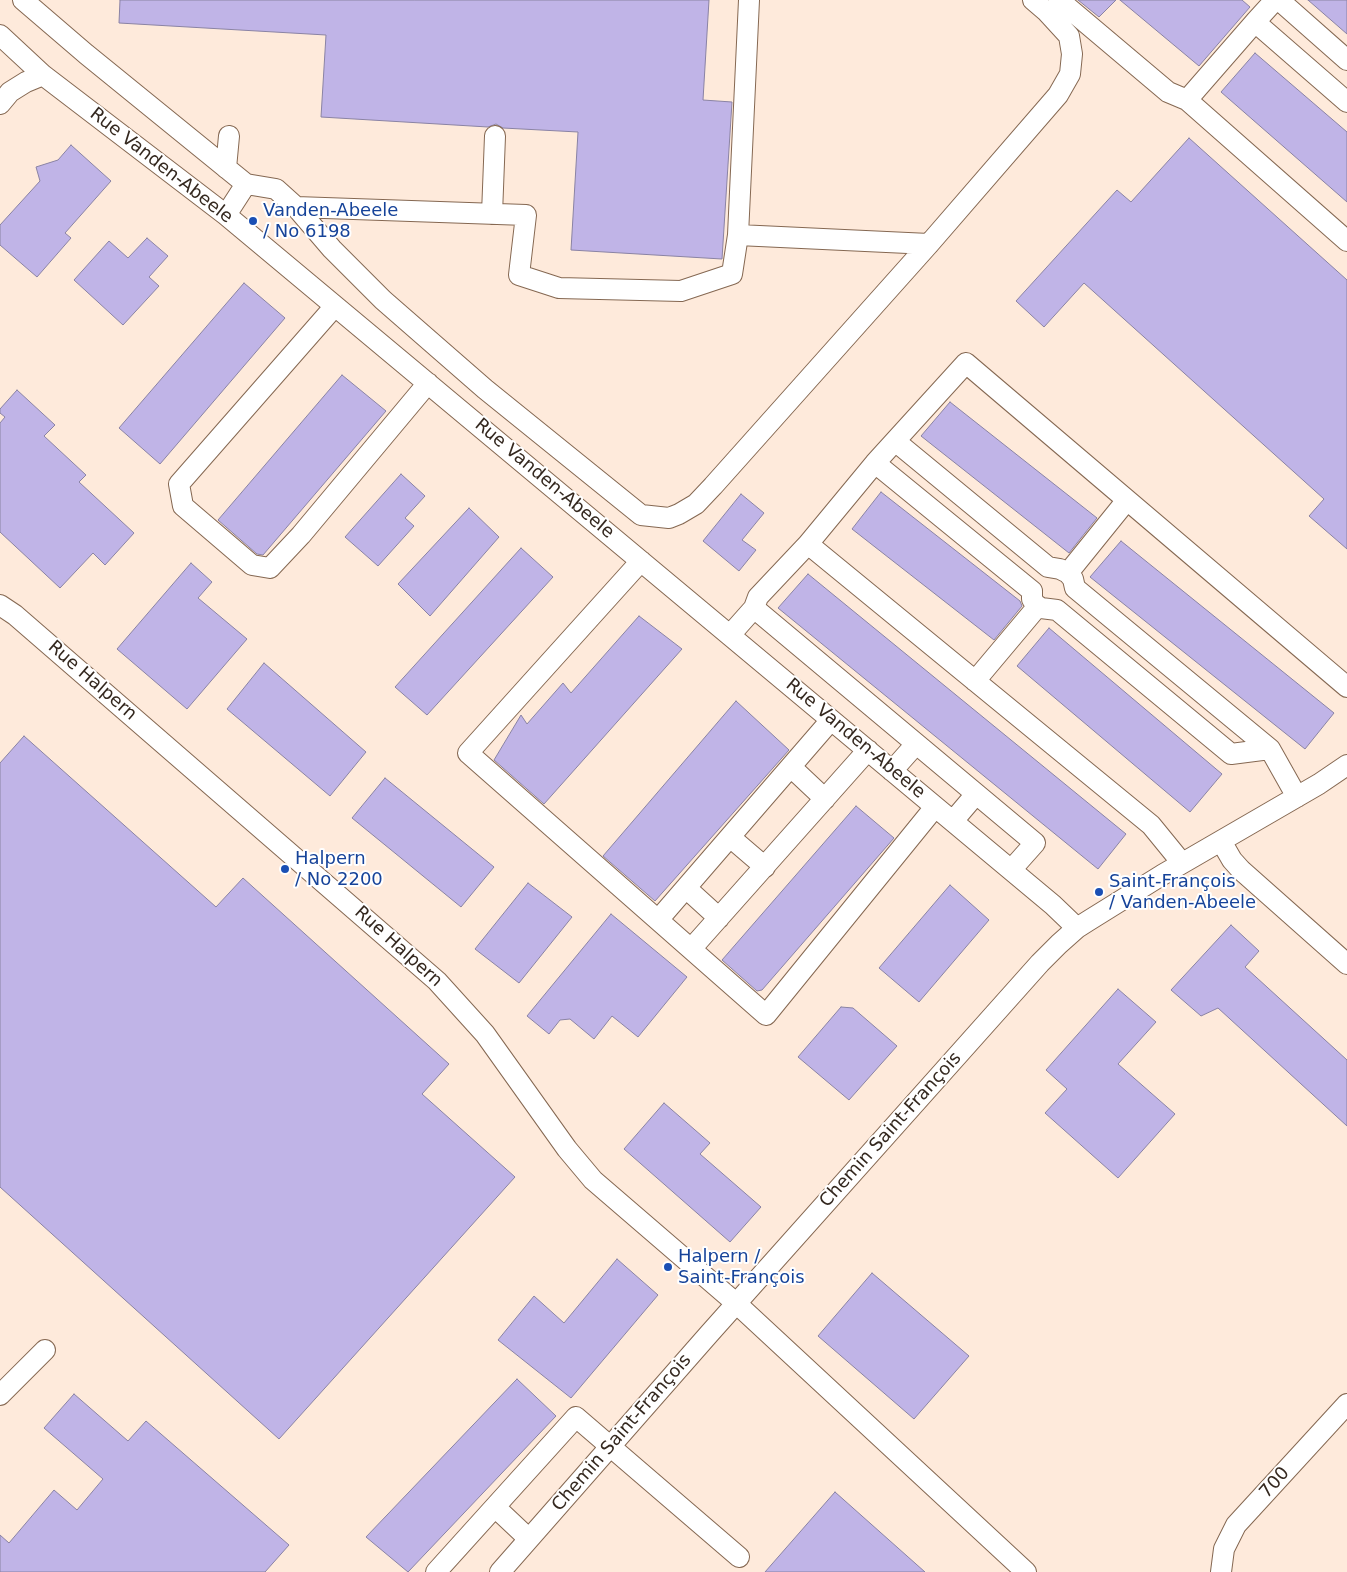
<!DOCTYPE html>
<html>
<head>
<meta charset="utf-8">
<style>
	body { margin:0 }
	canvas { display:block; background:#feeadb }
</style>
</head>
<body>
<canvas width="1347" height="1572"></canvas>
<script>
const context = document.querySelector('canvas').getContext('2d');
context.lineJoin = 'round';
function fill(path, color) {
  context.fillStyle = color;
  context.fill(path, 'evenodd');
}
function poly(rows) {
  const path = new Path2D();
  for (const r of rows) {
    path.moveTo(r[0], r[1]);
    for (let i = 2; i < r.length; i += 2) path.lineTo(r[i], r[i + 1]);
  }
  return path;
}
function trace(path, color, width, dash) {
  context.strokeStyle = color;
  context.lineWidth = width;
  context.lineCap = dash ? 'butt' : 'round';
  context.setLineDash(dash || []);
  context.stroke(path);
}
function write(font, color, halo, rows, align = 'center') {
  context.font = font + ' "DejaVu Sans",sans-serif';
  context.lineWidth = 4;
  context.setLineDash([]);
  context.textBaseline = 'middle';
  context.strokeStyle = halo;
  context.fillStyle = color;
  for (const [text, x, y, turn = 0] of rows) {
    context.save();
    context.translate(x, y);
    context.rotate((+turn || 0) * Math.PI / 180);
    context.textAlign = isNaN(turn) ? turn : align;
    if (halo) context.strokeText(text, 0, 0);
    context.fillText(text, 0, 0);
    context.restore();
  }
}
const building = poly([
	[120,0,709,0,703,100,732,102,722,259,571,250,578,132,503,128,496,124,488,127,321,117,326,35,119,23,120,0],
	[1078,0,1116,0,1099,17,1078,0],
	[1120,0,1242,0,1250,7,1199,66,1120,0],
	[1308,0,1347,0,1347,34,1308,0],
	[1255,53,1347,132,1347,202,1221,92,1255,53],
	[1189,138,1347,280,1347,549,1309,516,1324,499,1084,283,1044,327,1016,301,1117,190,1131,202,1189,138],
	[71,145,111,181,65,233,71,238,37,277,0,245,0,225,40,181,36,167,58,160,71,145],
	[147,238,168,256,149,277,159,286,123,325,74,280,109,241,128,258,147,238],
	[244,283,285,318,160,464,119,428,244,283],
	[342,375,386,411,263,555,257,554,218,520,342,375],
	[17,390,55,425,44,436,86,475,79,482,134,533,105,565,93,553,60,588,0,532,0,423,5,417,0,413,0,409,17,390],
	[950,402,1097,518,1069,553,921,436,950,402],
	[401,474,425,496,405,518,414,526,378,566,345,537,401,474],
	[881,492,1020,601,1022,606,994,640,852,529,881,492],
	[741,494,764,513,742,540,756,550,739,571,703,541,741,494],
	[469,508,499,537,430,616,398,584,469,508],
	[1121,541,1334,713,1305,749,1090,577,1121,541],
	[521,548,553,577,427,715,395,687,521,548],
	[191,563,212,582,198,598,247,639,187,709,117,649,191,563],
	[808,574,1126,834,1098,869,778,608,808,574],
	[639,616,682,649,544,804,494,760,521,715,527,724,563,683,571,693,639,616],
	[1049,628,1222,774,1190,812,1017,666,1049,628],
	[264,663,366,752,330,796,227,709,264,663],
	[736,701,789,750,655,901,603,856,736,701],
	[24,736,216,907,243,878,449,1064,422,1094,515,1177,279,1439,0,1187,0,763,24,736],
	[385,778,494,867,461,907,352,818,385,778],
	[856,806,894,838,762,990,757,991,722,960,856,806],
	[528,883,572,917,519,983,475,949,528,883],
	[950,885,989,920,919,1002,879,968,950,885],
	[611,914,687,977,638,1037,612,1016,594,1039,570,1019,560,1020,549,1034,527,1016,611,914],
	[1231,925,1259,951,1245,967,1347,1060,1347,1126,1218,1008,1201,1016,1171,990,1231,925],
	[1118,989,1156,1022,1118,1064,1175,1114,1118,1178,1045,1113,1067,1089,1046,1070,1118,989],
	[841,1007,853,1008,897,1046,849,1100,798,1057,841,1007],
	[664,1103,710,1143,700,1154,761,1207,730,1242,624,1149,664,1103],
	[617,1259,658,1295,571,1398,498,1340,534,1296,564,1323,617,1259],
	[872,1273,969,1356,914,1419,818,1336,872,1273],
	[517,1379,556,1416,408,1572,366,1537,517,1379],
	[74,1394,128,1441,146,1421,289,1545,265,1572,0,1572,0,1535,9,1543,54,1490,77,1510,103,1479,44,1428,74,1394],
	[835,1492,925,1572,765,1572,835,1492]
]);
const minor = poly([
	[23,0,86,54,246,184,276,189,296,207,332,249,383,300,485,389,641,515,669,518,679,514,696,504,713,486,929,244,1058,95,1070,74,1072,54,1069,36,1047,12,1033,0],
	[1059,0,1168,92,1187,100],
	[1275,0,1255,22,1347,102],
	[1279,0,1347,60],
	[1255,22,1187,100,1347,241],
	[0,35,43,75],
	[0,104,10,92,26,82,43,75,226,215,1053,905,1077,928],
	[226,168,229,136],
	[296,207,526,215,519,275,559,288,681,291,732,274,738,235,749,0],
	[492,214,495,136],
	[226,215,246,184],
	[738,235,929,244],
	[335,306,179,484,183,506,252,565,270,568,301,535,428,383],
	[895,441,1048,567,1060,569,1068,573,1073,579,1075,588,1270,749,1297,797],
	[808,544,1151,825,1182,863],
	[641,561,468,753,766,1015,935,807],
	[1068,573,1127,500],
	[0,605,15,615,437,981,485,1034,567,1149,593,1180,737,1304,1026,1572],
	[754,608,758,597,808,544,875,463],
	[730,635,754,608,1035,843,1011,870],
	[975,681,1038,606],
	[1270,749,1231,754,1057,610,1041,608,1035,604,1032,599,1032,591,875,463,966,363,1347,687],
	[791,767,825,799],
	[892,771,916,744],
	[953,821,976,794],
	[730,837,765,867],
	[1221,841,1232,860,1241,870,1347,964],
	[686,888,719,918],
	[658,920,831,720],
	[691,949,868,750],
	[0,1395,45,1350],
	[495,1507,529,1539],
	[436,1572,576,1417,739,1557],
	[500,1572,709,1334,1040,963,1059,944,1077,928,1088,921,1162,875,1319,784,1347,765],
	[1221,1572,1224,1549,1236,1525,1347,1404]
]);
const markers = [
	[253,221,5,"#1a4fb4"],
	[285,869,5,"#1a4fb4"],
	[1099,892,5,"#1a4fb4"],
	[668,1267,5,"#1a4fb4"]
];
const streetNames = [
	["Rue Vanden-Abeele",161,166,38],
	["Rue Vanden-Abeele",544,479,40],
	["Rue Halpern",92,681,41],
	["Rue Vanden-Abeele",855,739,40],
	["Rue Halpern",398,947,42],
	["Chemin Saint-François",891,1130,-48],
	["Chemin Saint-François",622,1433,-49],
	["700",1275,1483,-48]
];
const transitNames = [
	["Vanden-Abeele",263,211],
	["/ No 6198",263,232],
	["Halpern",295,859],
	["/ No 2200",295,880],
	["Saint-François",1109,882],
	["/ Vanden-Abeele",1109,903],
	["Halpern /",678,1257],
	["Saint-François",678,1278]
];
fill(building, '#c0b4e7');
trace(building, '#8a83a4', 1);
trace(minor, '#856852', 22);
trace(minor, '#fff', 20);
for (const [x, y, r, color] of markers) {
  const dot = new Path2D();
  dot.arc(x, y, r, 0, 2 * Math.PI);
  context.fillStyle = color;
  context.fill(dot);
  trace(dot, '#fff', 2);
}
write('18px', '#34281f', '#fff', streetNames);
write('18px', '#164399', '#fff', transitNames, 'left');
</script>
</body>
</html>
